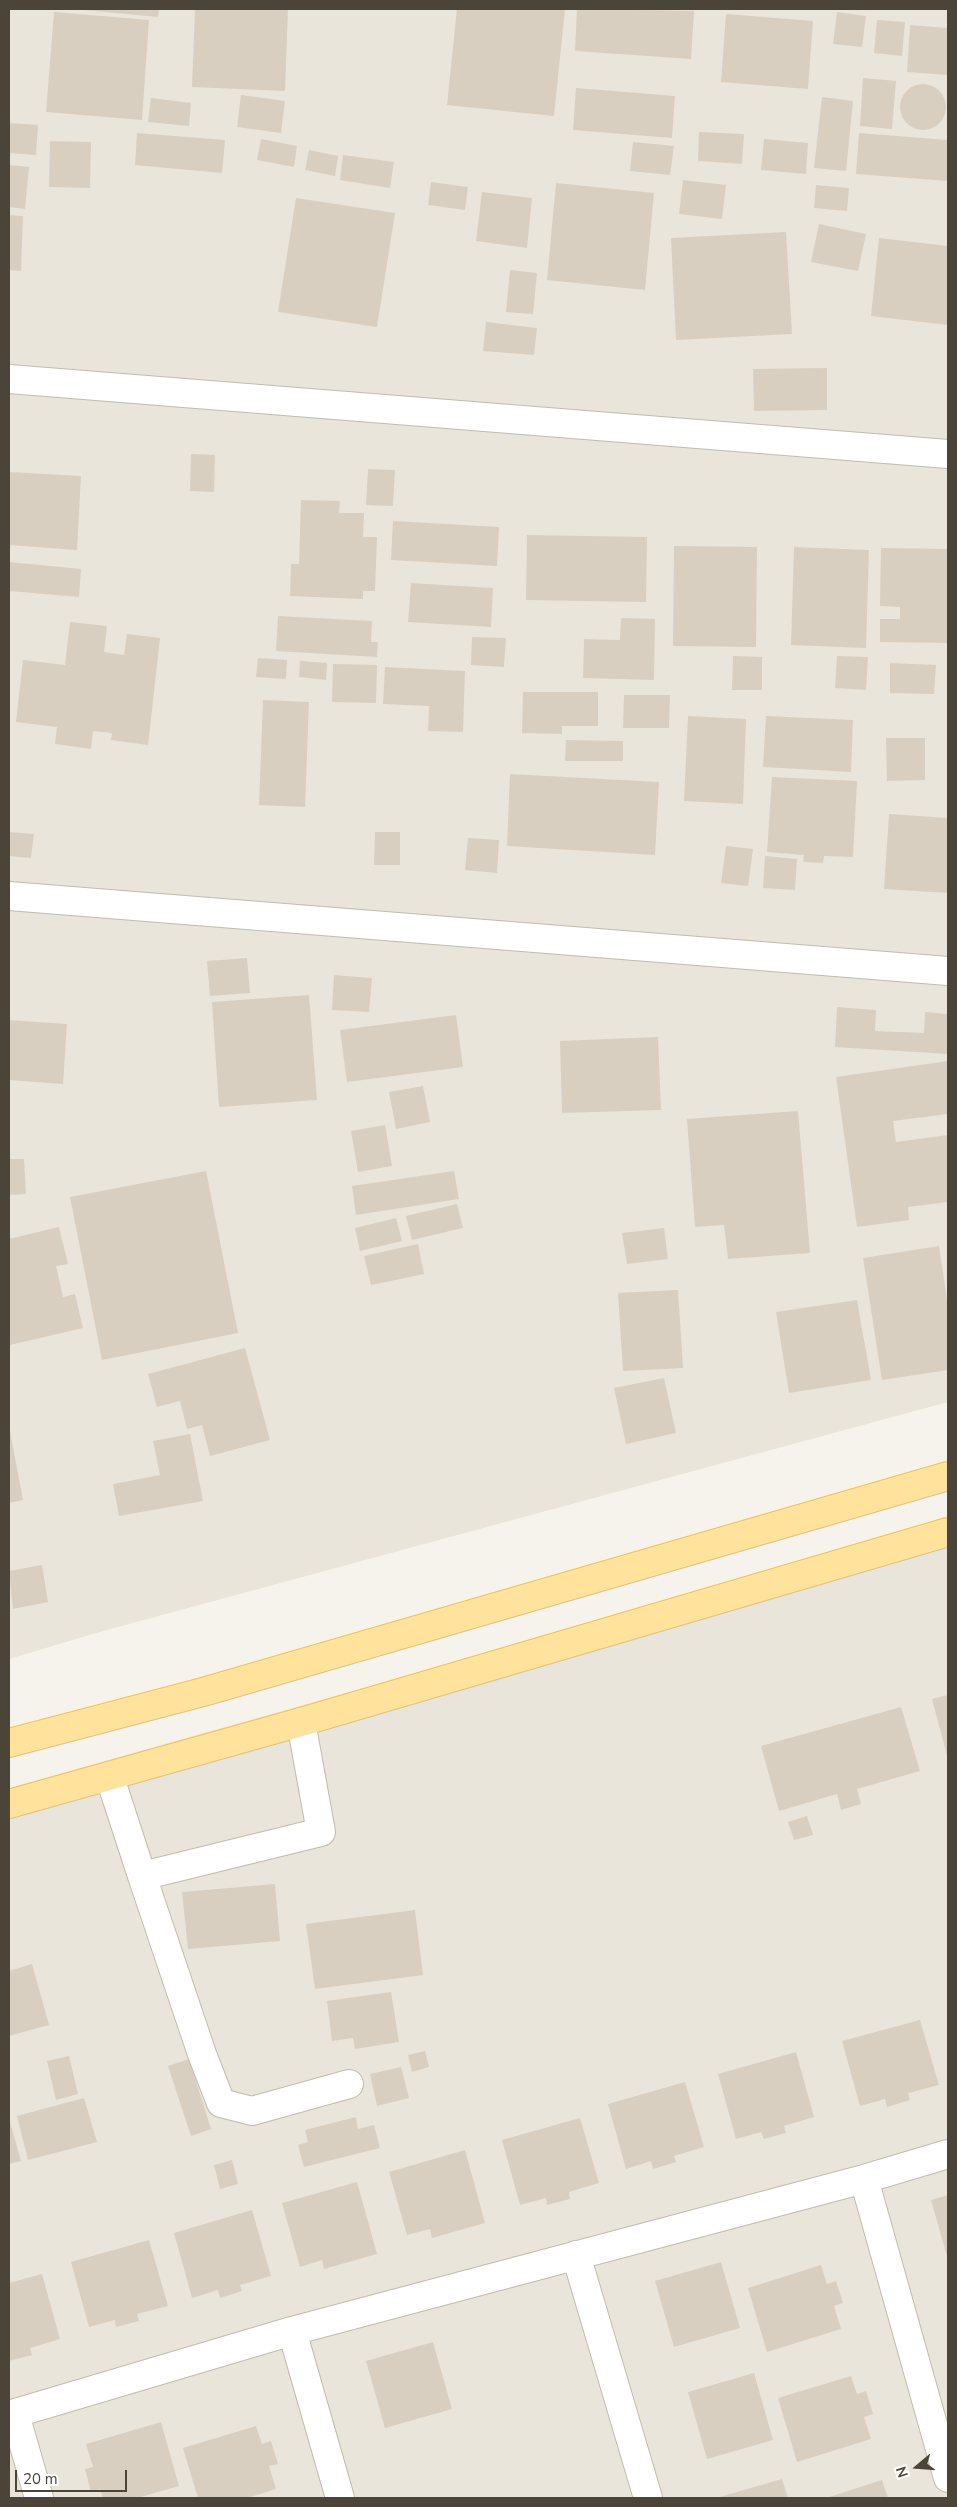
<!DOCTYPE html>
<html>
<head>
<meta charset="utf-8">
<style>
	body { margin:0 }
	#map { position:relative; width:957px; height:2507px; overflow:hidden; background:#f6f3ec; font-family:"Nunito Sans",sans-serif }
	canvas { display:block }
	.frame { position:absolute; inset:0; border:10px solid #4b4439; pointer-events:none }
	.north { position:absolute; left:892px; top:2442px; width:50px; height:50px; -webkit-text-stroke:4px #fff; paint-order:stroke; rotate:252deg; font-size:14px; font-weight:700; line-height:20px; text-align:center; color:#4b4439 }
	.north::after { content:''; display:block; margin:auto; width:18px; height:22px; background:#4b4439; clip-path:polygon(50% 0,100% 100%,50% 72%,0 100%) }
	.scale { position:absolute; left:15px; top:2470px; width:112px; height:22px; box-sizing:border-box; border:2px solid #4b4439; border-top:0; padding-left:6px; font-size:15px; line-height:18px; white-space:nowrap; color:#4b4439; -webkit-text-stroke:4px #fff; paint-order:stroke }
</style>
</head>
<body>
<div id="map">
<canvas width="957" height="2507"></canvas>
<div class="frame"></div>
<div class="north">N</div>
<div class="scale">20 m</div>
</div>
<script>
const context = document.querySelector('canvas').getContext('2d');
context.lineJoin = 'round';
function fill(path, color) {
  context.fillStyle = color;
  context.fill(path, 'evenodd');
}
function poly(rows) {
  const path = new Path2D();
  for (const r of rows) {
    if (r.length === 3) {
      path.moveTo(r[0] + r[2], r[1]);
      path.arc(r[0], r[1], r[2], 0, 2 * Math.PI);
      continue;
    }
    path.moveTo(r[0], r[1]);
    for (let i = 2; i < r.length; i += 2) path.lineTo(r[i], r[i + 1]);
  }
  return path;
}
function trace(path, color, width, dash) {
  context.strokeStyle = color;
  context.lineWidth = width;
  context.lineCap = dash ? 'butt' : 'round';
  context.setLineDash(dash || []);
  context.stroke(path);
}
const residential = poly([
	[9,9,948,9,948,1402,96,1633,9,1659],
	[948,1523,948,2498,9,2498,9,1788]
]);
const building = poly([
	[73,9,159,9,158,17],
	[195,9,288,9,285,91,192,87],
	[457,9,565,9,554,116,447,105],
	[577,9,694,11,691,59,575,51],
	[54,12,149,20,142,120,46,112],
	[837,12,866,16,862,47,833,44],
	[726,14,813,21,808,89,721,82],
	[877,20,905,22,902,56,874,53],
	[910,25,948,28,948,75,907,72],
	[863,78,896,81,892,129,860,126],
	[923,107,23],
	[576,88,675,96,672,138,573,130],
	[241,95,285,101,281,133,237,127],
	[822,97,853,101,846,171,814,168],
	[151,98,191,103,189,126,148,122],
	[9,123,38,125,36,155,9,153],
	[699,132,744,134,742,164,698,161],
	[137,133,225,140,222,173,135,165],
	[859,133,948,140,948,181,856,174],
	[261,139,297,146,294,167,257,160],
	[764,139,808,143,806,174,761,170],
	[50,141,91,142,90,188,49,187],
	[633,142,674,146,670,175,630,171],
	[309,150,338,156,335,176,305,170],
	[343,155,394,162,390,188,340,180],
	[9,165,29,167,25,209,9,207],
	[683,180,726,185,722,219,679,214],
	[431,182,468,187,465,210,428,205],
	[556,183,654,193,645,290,547,280],
	[816,185,849,188,847,211,814,208],
	[482,192,532,198,527,248,476,241],
	[296,198,395,213,377,327,278,312],
	[9,215,23,216,21,271,9,270],
	[819,224,866,234,858,271,811,262],
	[786,232,792,334,676,340,671,238],
	[879,238,948,246,948,325,871,316],
	[510,270,537,273,533,314,506,312],
	[486,322,537,328,534,355,483,351],
	[827,368,827,410,754,411,753,369],
	[191,454,215,455,214,492,190,491],
	[368,469,395,470,393,506,366,505],
	[9,472,81,476,77,550,9,545],
	[301,500,340,501,339,513,364,513,363,537,377,537,375,591,363,591,363,599,290,596,291,564,299,564],
	[393,521,499,527,497,566,391,560],
	[527,535,647,537,646,602,526,600],
	[674,546,757,547,756,647,673,646],
	[794,547,869,550,866,648,791,645],
	[881,548,948,549,948,643,880,642,880,619,900,619,900,607,880,606],
	[9,562,81,569,79,597,9,591],
	[411,583,493,588,491,627,408,622],
	[278,616,372,621,371,642,378,642,377,657,276,651],
	[621,618,655,619,654,680,583,678,584,639,620,640],
	[70,622,107,626,104,652,124,655,127,634,160,638,148,745,111,740,112,733,93,731,91,749,55,744,57,727,16,722,23,660,65,665],
	[472,637,506,638,504,667,471,665],
	[733,656,762,657,762,690,732,690],
	[837,656,868,657,866,690,835,688],
	[258,658,287,660,286,679,256,677],
	[300,661,327,663,326,680,299,677],
	[890,663,936,665,934,694,890,693],
	[333,664,377,665,376,703,332,702],
	[385,667,465,671,463,732,428,731,429,706,383,704],
	[523,692,598,692,598,726,562,726,562,734,522,733],
	[624,695,670,695,669,728,623,728],
	[263,700,309,702,305,807,259,805],
	[688,716,746,719,743,804,684,801],
	[766,716,853,720,851,772,763,767],
	[886,738,925,738,925,780,887,781],
	[566,740,623,741,623,761,565,761],
	[510,774,659,782,655,855,507,846],
	[772,777,857,781,853,857,824,856,823,863,803,862,804,855,767,852],
	[889,814,948,818,948,893,884,889],
	[9,832,34,834,31,858,9,856],
	[375,832,400,832,400,865,374,865],
	[468,838,499,840,497,873,465,870],
	[726,846,753,849,748,886,721,883],
	[765,856,797,859,795,890,763,888],
	[247,958,250,993,210,996,207,961],
	[334,975,372,978,369,1012,332,1010],
	[309,995,317,1100,219,1107,212,1002],
	[837,1007,876,1010,875,1031,924,1033,925,1012,948,1014,948,1054,835,1047],
	[456,1015,463,1067,347,1082,340,1030],
	[9,1020,67,1024,63,1084,9,1080],
	[658,1037,661,1110,562,1113,560,1041],
	[948,1061,948,1114,893,1121,896,1142,948,1135,948,1202,908,1207,909,1220,857,1227,836,1077],
	[423,1086,430,1122,396,1129,389,1092],
	[798,1111,810,1253,728,1259,724,1225,695,1227,687,1119],
	[385,1125,392,1166,358,1172,351,1131],
	[9,1159,24,1159,26,1194,9,1195],
	[206,1171,238,1333,102,1360,70,1197],
	[454,1171,459,1199,356,1215,352,1186],
	[457,1204,463,1228,412,1240,406,1216],
	[396,1218,402,1241,360,1251,355,1228],
	[59,1227,68,1264,56,1266,63,1297,75,1294,83,1328,10,1345,9,1239],
	[664,1228,668,1259,627,1264,622,1233],
	[418,1244,424,1274,371,1285,364,1256],
	[939,1246,948,1307,948,1370,882,1380,863,1258],
	[678,1290,683,1368,623,1371,618,1293],
	[857,1300,871,1380,789,1393,776,1312],
	[245,1348,270,1440,210,1456,202,1425,187,1429,180,1401,157,1407,148,1374],
	[664,1378,676,1433,626,1444,614,1388],
	[9,1426,23,1500,9,1503],
	[190,1434,203,1501,119,1516,113,1484,160,1475,153,1441],
	[42,1565,48,1602,13,1609,9,1571],
	[948,1695,948,1759,932,1699],
	[901,1707,920,1771,857,1789,861,1804,841,1810,837,1794,779,1811,761,1746],
	[807,1816,813,1835,794,1840,788,1822],
	[275,1884,280,1941,188,1949,182,1892],
	[415,1910,423,1975,315,1989,306,1924],
	[32,1964,49,2025,9,2036,9,1971],
	[391,1992,399,2042,355,2049,353,2038,332,2041,327,2001],
	[920,2020,939,2085,908,2093,910,2100,887,2107,885,2099,860,2106,842,2041],
	[425,2051,429,2067,412,2072,408,2055],
	[796,2052,814,2117,784,2126,786,2133,764,2139,761,2132,736,2139,718,2074],
	[69,2056,78,2094,56,2100,47,2061],
	[189,2059,211,2129,191,2136,168,2066],
	[401,2067,409,2098,377,2106,370,2074],
	[685,2082,704,2147,674,2156,676,2162,653,2169,651,2161,626,2169,608,2104],
	[84,2098,97,2142,28,2160,17,2116],
	[356,2117,358,2129,374,2125,380,2148,304,2167,298,2145,308,2142,305,2130],
	[9,2118,21,2161,9,2164],
	[580,2118,599,2183,569,2192,570,2199,547,2205,546,2198,520,2205,502,2140],
	[465,2150,485,2223,432,2238,430,2229,407,2235,389,2172],
	[232,2160,238,2184,220,2189,214,2165],
	[357,2182,377,2254,324,2269,322,2260,300,2267,282,2203],
	[948,2195,948,2260,931,2200],
	[252,2210,271,2276,240,2285,242,2291,220,2298,218,2290,192,2298,174,2233],
	[149,2240,168,2306,137,2314,139,2321,116,2327,115,2320,89,2327,71,2262],
	[721,2262,740,2328,674,2347,655,2281],
	[821,2265,827,2284,836,2281,843,2303,834,2306,841,2329,767,2352,748,2288],
	[42,2274,60,2339,30,2348,32,2355,9,2361,9,2283],
	[433,2342,452,2409,385,2428,366,2361],
	[754,2373,773,2440,707,2459,688,2392],
	[851,2376,857,2394,866,2391,873,2414,864,2417,871,2439,797,2462,778,2398],
	[161,2422,179,2486,137,2498,103,2498,100,2489,91,2492,85,2469,93,2467,86,2444],
	[256,2426,262,2444,271,2441,278,2464,269,2466,276,2489,247,2498,198,2498,183,2448],
	[782,2479,788,2498,716,2498],
	[882,2480,888,2498,826,2498]
]);
const street = poly([
	[9,379,948,454],
	[9,896,948,971],
	[110,1778,142,1876,321,1832,301,1722],
	[142,1876,202,2054,221,2103,252,2111,349,2084],
	[864,2179,948,2478],
	[576,2255,648,2498],
	[292,2331,340,2498],
	[15,2414,39,2498],
	[9,2415,292,2331,864,2179,948,2154]
]);
const primary = poly([
	[9,1743,203,1692,948,1476],
	[9,1804,301,1722,948,1532]
]);
fill(residential, '#eae5da');
fill(building, '#d8cfc1');
trace(street, '#c2bbae', 30);
trace(primary, '#e6c16a', 30);
trace(street, '#fff', 28);
trace(primary, '#ffe39c', 28);
</script>
</body>
</html>
